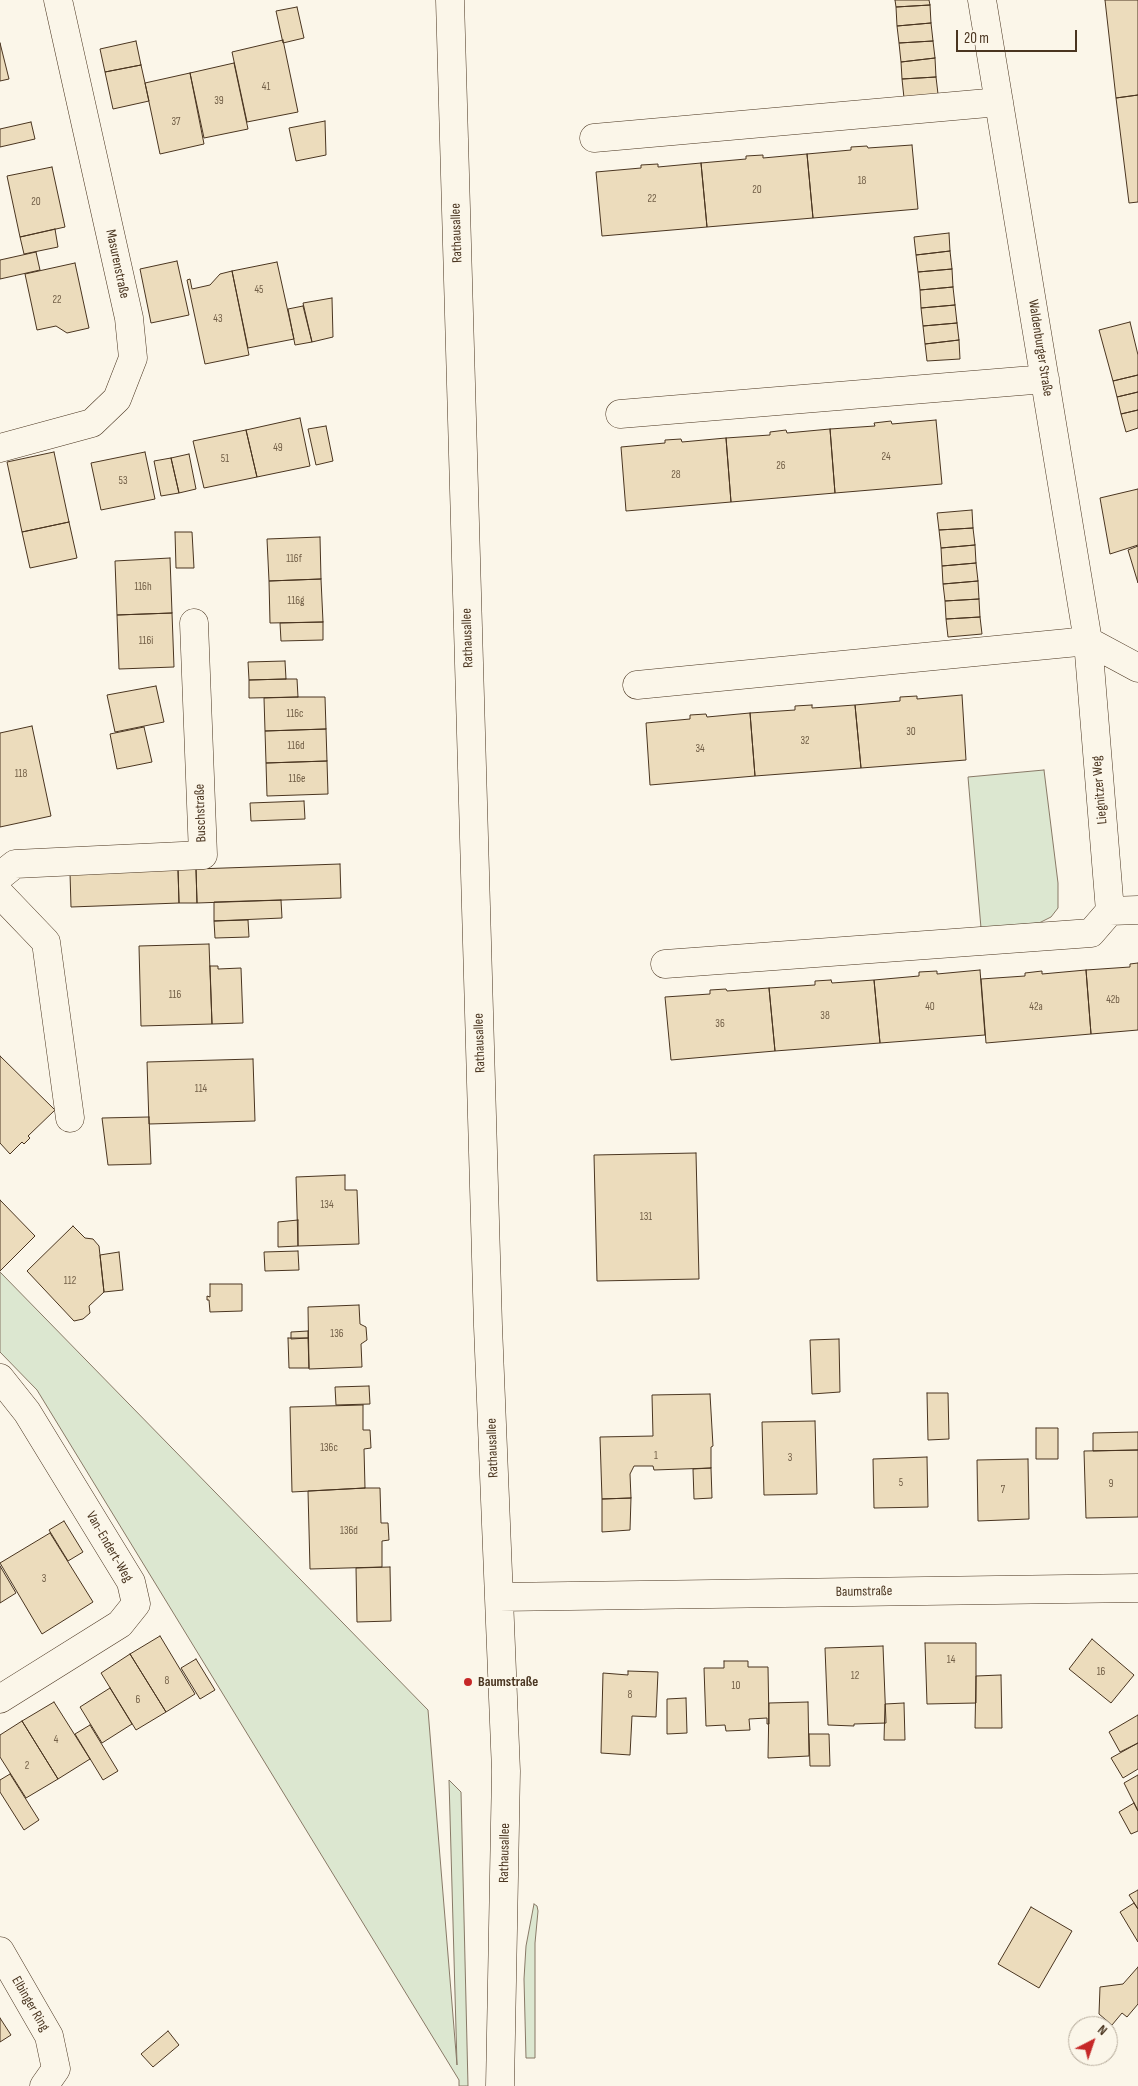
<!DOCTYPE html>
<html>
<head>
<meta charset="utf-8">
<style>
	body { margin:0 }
	#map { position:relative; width:1138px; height:2086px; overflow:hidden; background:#fbf6e9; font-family:"Sofia Sans Condensed",sans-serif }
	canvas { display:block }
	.north { position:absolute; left:1068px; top:2016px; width:50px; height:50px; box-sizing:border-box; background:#fbf6e9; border:1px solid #b4a999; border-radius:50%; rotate:41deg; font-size:14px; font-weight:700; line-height:20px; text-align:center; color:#4a3520 }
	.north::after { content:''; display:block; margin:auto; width:18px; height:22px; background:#c62828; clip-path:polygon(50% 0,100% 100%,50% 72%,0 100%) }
	.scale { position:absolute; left:956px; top:30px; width:121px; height:22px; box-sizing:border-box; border:2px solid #4a3520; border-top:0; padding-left:6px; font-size:15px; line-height:18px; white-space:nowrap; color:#4a3520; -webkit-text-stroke:4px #fbf6e9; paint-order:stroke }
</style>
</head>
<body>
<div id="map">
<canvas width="1138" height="2086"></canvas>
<div class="north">N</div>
<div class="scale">20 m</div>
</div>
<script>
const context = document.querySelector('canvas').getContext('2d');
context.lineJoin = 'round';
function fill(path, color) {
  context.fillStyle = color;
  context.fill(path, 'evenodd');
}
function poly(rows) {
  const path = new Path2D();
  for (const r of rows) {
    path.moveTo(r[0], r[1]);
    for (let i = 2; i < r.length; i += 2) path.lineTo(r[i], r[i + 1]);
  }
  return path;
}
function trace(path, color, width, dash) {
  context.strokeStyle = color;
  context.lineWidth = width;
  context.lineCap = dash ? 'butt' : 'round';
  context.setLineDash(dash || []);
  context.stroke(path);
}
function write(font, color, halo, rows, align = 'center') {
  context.font = font + ' "Sofia Sans Condensed",sans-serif';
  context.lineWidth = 4;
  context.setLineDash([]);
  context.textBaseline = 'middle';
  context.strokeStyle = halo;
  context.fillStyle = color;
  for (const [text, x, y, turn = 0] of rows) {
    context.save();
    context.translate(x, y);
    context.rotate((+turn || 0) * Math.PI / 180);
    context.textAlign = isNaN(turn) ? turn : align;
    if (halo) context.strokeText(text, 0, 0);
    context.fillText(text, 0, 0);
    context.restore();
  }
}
const green = poly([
	[1044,770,1058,883,1058,908,1051,917,1039,923,981,928,968,777,1044,770],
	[0,1272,428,1710,457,2065,449,1780,461,1792,468,2086,459,2086,459,2080,37,1390,0,1352,0,1272],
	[534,1904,537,1906,538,1911,535,1943,535,2058,526,2058,524,1979,526,1946,534,1904]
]);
const building = poly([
	[895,0,929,0,930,5,896,7,895,0],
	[1105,0,1138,0,1138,95,1116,98,1105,0],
	[930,5,931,23,897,26,896,7,930,5],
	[297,7,304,38,283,43,276,11,297,7],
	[931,23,933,41,899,43,897,26,931,23],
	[283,40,298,112,247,122,232,52,283,40],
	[136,41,141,65,105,72,100,49,136,41],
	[933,41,935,58,901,62,899,43,933,41],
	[0,43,9,79,0,81,0,43],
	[935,58,936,77,902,79,901,62,935,58],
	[234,63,248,129,204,138,190,73,234,63],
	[141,65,149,101,113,109,105,72,141,65],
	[190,73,204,144,160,154,145,83,190,73],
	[936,77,938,94,904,98,902,79,936,77],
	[1138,95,1138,202,1129,203,1116,98,1138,95],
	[325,121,326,155,296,161,289,128,325,121],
	[31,122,35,139,0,147,0,129,31,122],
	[912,145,918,209,813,218,807,154,851,150,851,147,867,146,868,148,912,145],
	[807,154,813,218,707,227,701,163,746,159,746,156,763,155,763,158,807,154],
	[701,163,707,227,602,236,596,172,641,168,641,165,658,164,658,167,701,163],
	[52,167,65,227,20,237,7,176,52,167],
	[55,229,58,247,24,254,20,237,55,229],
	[949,233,950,251,916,255,914,237,949,233],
	[950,251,952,269,918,272,916,255,950,251],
	[36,252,40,270,0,279,0,260,36,252],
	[177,261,189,315,151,323,140,269,177,261],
	[277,262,294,339,248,348,232,271,277,262],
	[75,263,89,328,67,333,56,326,37,330,25,274,75,263],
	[952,269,953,287,920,290,918,272,952,269],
	[232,271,249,355,205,364,187,280,190,279,192,289,210,285,220,274,232,271],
	[953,287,955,305,921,308,920,290,953,287],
	[332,298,333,337,312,342,303,303,332,298],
	[955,305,957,323,923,326,921,308,955,305],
	[303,306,312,342,295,345,288,309,303,306],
	[1130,322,1138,355,1138,375,1113,381,1099,330,1130,322],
	[957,323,959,340,925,344,923,326,957,323],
	[959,340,960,359,927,361,925,344,959,340],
	[1138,375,1138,392,1117,397,1113,381,1138,375],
	[1138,392,1138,410,1121,414,1117,397,1138,392],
	[1138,410,1138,428,1126,432,1121,414,1138,410],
	[300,418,310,466,257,477,246,430,300,418],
	[936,420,942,484,835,493,830,429,875,426,874,423,891,421,892,424,936,420],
	[326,426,333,461,316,465,308,429,326,426],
	[830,429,835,493,731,502,726,438,770,435,770,432,786,430,787,433,830,429],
	[246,430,257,477,204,488,193,441,246,430],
	[726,438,731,502,626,511,621,447,665,443,665,440,681,439,682,442,726,438],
	[54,452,69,522,22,532,7,462,54,452],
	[145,452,155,499,101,510,91,463,145,452],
	[189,454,196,489,179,493,171,458,189,454],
	[171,458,179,493,161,496,154,461,171,458],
	[1138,489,1138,545,1110,554,1100,498,1138,489],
	[972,510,973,528,939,530,937,513,972,510],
	[69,522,77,558,30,568,22,532,69,522],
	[973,528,975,545,941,548,939,530,973,528],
	[175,532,192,532,194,568,176,568,175,532],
	[320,537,321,579,269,581,267,539,320,537],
	[975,545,976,563,942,566,941,548,975,545],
	[1138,546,1138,583,1128,550,1138,546],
	[170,558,172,613,117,615,115,561,170,558],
	[976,563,978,581,943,584,942,566,976,563],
	[321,579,323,622,270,623,269,581,321,579],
	[978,581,979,599,945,601,943,584,978,581],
	[979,599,980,617,946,619,945,601,979,599],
	[172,613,174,667,119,669,117,615,172,613],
	[980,617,982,634,948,637,946,619,980,617],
	[323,622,323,640,281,641,280,623,323,622],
	[285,661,286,679,249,680,248,662,285,661],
	[286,679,297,679,298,697,249,698,249,680,286,679],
	[156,686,164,722,115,732,107,695,156,686],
	[962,695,966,760,861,768,855,705,900,701,900,697,917,696,917,699,962,695],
	[298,697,325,697,326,729,265,731,264,698,298,697],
	[812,705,812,708,855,705,861,768,755,776,750,713,795,710,795,706,812,705],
	[750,713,755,776,650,785,646,723,690,719,690,715,706,714,707,717,750,713],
	[32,726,51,816,0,827,0,733,32,726],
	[144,727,152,762,117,769,110,734,144,727],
	[326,729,327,761,266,763,265,731,326,729],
	[327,761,328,794,267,796,266,763,327,761],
	[304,801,305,819,251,821,250,803,304,801],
	[340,864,341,898,197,903,196,869,340,864],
	[178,869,196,869,197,903,179,903,178,869],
	[178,869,179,903,71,907,70,873,178,869],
	[281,900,282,918,214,921,214,902,281,900],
	[248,920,249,937,215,938,214,921,248,920],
	[209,944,212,1024,141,1026,139,946,209,944],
	[1138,963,1138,1030,1091,1034,1086,970,1130,967,1130,964,1138,963],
	[210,966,218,966,218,969,241,968,243,1023,212,1024,210,966],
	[980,970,985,1035,880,1043,874,980,919,976,919,972,937,971,937,974,980,970],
	[1086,970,1091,1034,986,1043,981,979,1025,976,1025,973,1042,971,1042,974,1086,970],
	[831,980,832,983,874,980,880,1043,775,1051,769,988,815,985,815,981,831,980],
	[769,988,775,1051,671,1060,665,997,710,994,710,990,726,989,727,991,769,988],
	[0,1056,55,1110,28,1136,30,1138,24,1144,22,1142,10,1154,0,1143,0,1056],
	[253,1059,255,1121,149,1124,147,1062,253,1059],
	[149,1117,151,1164,108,1165,102,1118,149,1117],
	[696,1153,699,1279,597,1281,594,1155,696,1153],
	[345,1175,345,1190,357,1190,359,1244,298,1246,296,1177,345,1175],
	[0,1200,35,1236,0,1271,0,1200],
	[298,1220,298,1246,278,1247,278,1222,298,1220],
	[73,1226,85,1238,93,1239,99,1246,104,1292,89,1306,90,1313,83,1319,74,1321,27,1271,73,1226],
	[298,1251,299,1270,265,1271,264,1252,298,1251],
	[119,1252,123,1290,104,1292,100,1255,119,1252],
	[210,1284,242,1284,242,1311,210,1312,209,1300,207,1300,207,1296,210,1297,210,1284],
	[359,1305,360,1324,366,1327,367,1340,361,1344,362,1367,309,1369,308,1307,359,1305],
	[308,1331,308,1338,291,1339,291,1332,308,1331],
	[288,1338,308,1338,309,1368,289,1368,288,1338],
	[839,1339,840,1392,812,1394,810,1340,839,1339],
	[369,1386,370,1404,336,1405,335,1387,369,1386],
	[927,1393,948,1393,949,1439,928,1440,927,1393],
	[710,1394,713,1446,711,1447,711,1468,654,1470,653,1466,634,1466,630,1474,631,1498,602,1499,600,1437,653,1436,652,1395,710,1394],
	[363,1405,363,1430,370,1430,371,1448,364,1449,365,1488,292,1492,290,1407,363,1405],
	[815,1421,817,1494,764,1495,762,1422,815,1421],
	[1036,1428,1058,1428,1058,1459,1036,1459,1036,1428],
	[1138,1432,1138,1450,1093,1451,1093,1433,1138,1432],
	[1138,1450,1138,1517,1086,1518,1084,1451,1138,1450],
	[927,1457,928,1507,874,1508,873,1459,927,1457],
	[1028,1459,1029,1519,978,1521,977,1460,1028,1459],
	[711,1468,712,1498,694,1499,693,1469,711,1468],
	[365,1488,380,1488,381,1523,388,1523,389,1540,382,1541,382,1567,310,1569,308,1491,365,1488],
	[631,1498,630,1530,602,1532,602,1499,631,1498],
	[64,1521,83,1552,68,1561,49,1530,64,1521],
	[50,1533,93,1602,42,1634,0,1563,50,1533],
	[0,1566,16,1593,0,1603,0,1566],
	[390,1567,391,1621,357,1622,356,1568,390,1567],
	[160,1636,195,1694,166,1712,130,1654,160,1636],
	[1092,1639,1134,1675,1111,1703,1069,1669,1092,1639],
	[925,1643,976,1643,976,1703,927,1704,925,1643],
	[883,1646,886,1723,854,1724,854,1726,828,1725,825,1648,883,1646],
	[130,1654,166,1712,136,1730,101,1673,130,1654],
	[196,1659,215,1690,200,1699,181,1668,196,1659],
	[724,1661,748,1661,748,1667,768,1667,769,1724,767,1724,767,1718,749,1719,750,1730,726,1731,725,1725,706,1726,704,1668,724,1668,724,1661],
	[628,1671,658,1672,656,1717,632,1716,630,1755,601,1753,603,1673,628,1675,628,1671],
	[1001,1675,1002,1728,975,1728,976,1676,1001,1675],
	[110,1688,132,1724,102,1743,80,1707,110,1688],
	[686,1698,687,1733,667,1734,667,1699,686,1698],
	[54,1702,90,1759,58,1779,22,1721,54,1702],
	[808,1702,809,1756,768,1758,769,1703,808,1702],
	[904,1703,905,1740,884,1740,885,1704,904,1703],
	[1138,1715,1138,1743,1120,1752,1109,1732,1138,1715],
	[22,1721,58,1779,26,1798,0,1757,0,1735,22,1721],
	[90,1725,118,1771,103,1780,75,1734,90,1725],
	[809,1734,829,1734,830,1766,810,1766,809,1734],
	[1138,1743,1138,1769,1123,1778,1111,1758,1138,1743],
	[10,1774,39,1820,24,1830,0,1792,0,1780,10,1774],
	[1138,1775,1138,1811,1124,1783,1138,1775],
	[1134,1803,1138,1811,1138,1831,1131,1834,1119,1812,1134,1803],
	[1138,1890,1138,1909,1129,1895,1138,1890],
	[1134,1903,1138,1909,1138,1942,1120,1912,1134,1903],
	[1031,1907,1072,1931,1039,1988,998,1964,1031,1907],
	[1138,1967,1138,2004,1127,2017,1122,2013,1112,2025,1099,2014,1100,1987,1123,1984,1138,1967],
	[0,2018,11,2035,0,2042,0,2018],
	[168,2031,179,2045,153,2067,141,2054,168,2031]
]);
const minor = poly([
	[450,0,488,1326,506,1771,500,2086],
	[982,0,1088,641,1138,668],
	[594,138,999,102],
	[620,414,1045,379],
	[0,448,92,423,117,399,133,358,129,318,58,0],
	[637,685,1088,641,1110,911,1138,910],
	[0,876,15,864,203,855,194,623],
	[0,894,46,942,70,1118],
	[665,964,1091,933,1110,911],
	[0,1378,27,1412,131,1582,136,1604,120,1624,0,1699],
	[499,1597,1138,1588],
	[0,1951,49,2036,56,2069,44,2086]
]);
const markers = [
	[468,1682,5,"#c62828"]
];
const numberNames = [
	["41",266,87],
	["39",219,101],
	["37",176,122],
	["18",862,181],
	["20",757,190],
	["22",652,199],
	["20",36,202],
	["45",259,290],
	["22",57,300],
	["43",218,319],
	["49",278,448],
	["24",886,457],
	["51",225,459],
	["26",781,466],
	["28",676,475],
	["53",123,481],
	["116f",294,559],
	["116h",143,587],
	["116g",296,601],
	["116i",146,641],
	["116c",295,714],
	["30",911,732],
	["32",805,741],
	["116d",296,746],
	["34",700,749],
	["118",21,774],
	["116e",297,779],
	["116",175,995],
	["42b",1113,1000],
	["40",930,1007],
	["42a",1036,1007],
	["38",825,1016],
	["36",720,1024],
	["114",201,1089],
	["134",327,1205],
	["131",646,1217],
	["112",70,1281],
	["136",337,1334],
	["136c",329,1448],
	["1",656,1456],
	["3",790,1458],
	["5",901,1483],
	["9",1111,1484],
	["7",1003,1490],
	["136d",349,1531],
	["3",44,1579],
	["14",951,1660],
	["16",1101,1672],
	["12",855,1676],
	["8",167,1681],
	["10",736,1686],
	["8",630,1695],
	["6",138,1700],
	["4",56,1740],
	["2",27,1766]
];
const streetNames = [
	["Rathausallee",457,233,-92],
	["Masurenstraße",117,264,78],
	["Waldenburger Straße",1040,348,81],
	["Rathausallee",468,638,-92],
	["Liegnitzer Weg",1100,790,-95],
	["Buschstraße",201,813,-92],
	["Rathausallee",480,1043,-92],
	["Rathausallee",493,1448,-92],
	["Van-Endert-Weg",109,1547,60],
	["Baumstraße",864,1592,-1],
	["Rathausallee",505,1853,-89],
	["Elbinger Ring",30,2004,60]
];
const poiNames = [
	["Baumstraße",478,1682]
];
fill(green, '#dce7d0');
trace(green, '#887966', 1);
fill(building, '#ecdcbc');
trace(building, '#4a3520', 1);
trace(minor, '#4a3520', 29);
trace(minor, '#fbf6e9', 28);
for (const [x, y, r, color] of markers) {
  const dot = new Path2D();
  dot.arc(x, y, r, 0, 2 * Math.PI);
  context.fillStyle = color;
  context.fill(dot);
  trace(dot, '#fbf6e9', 2);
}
write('11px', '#725f47', null, numberNames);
write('14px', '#4a3520', '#fbf6e9', streetNames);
write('bold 14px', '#4a3520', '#fbf6e9', poiNames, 'left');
</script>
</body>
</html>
